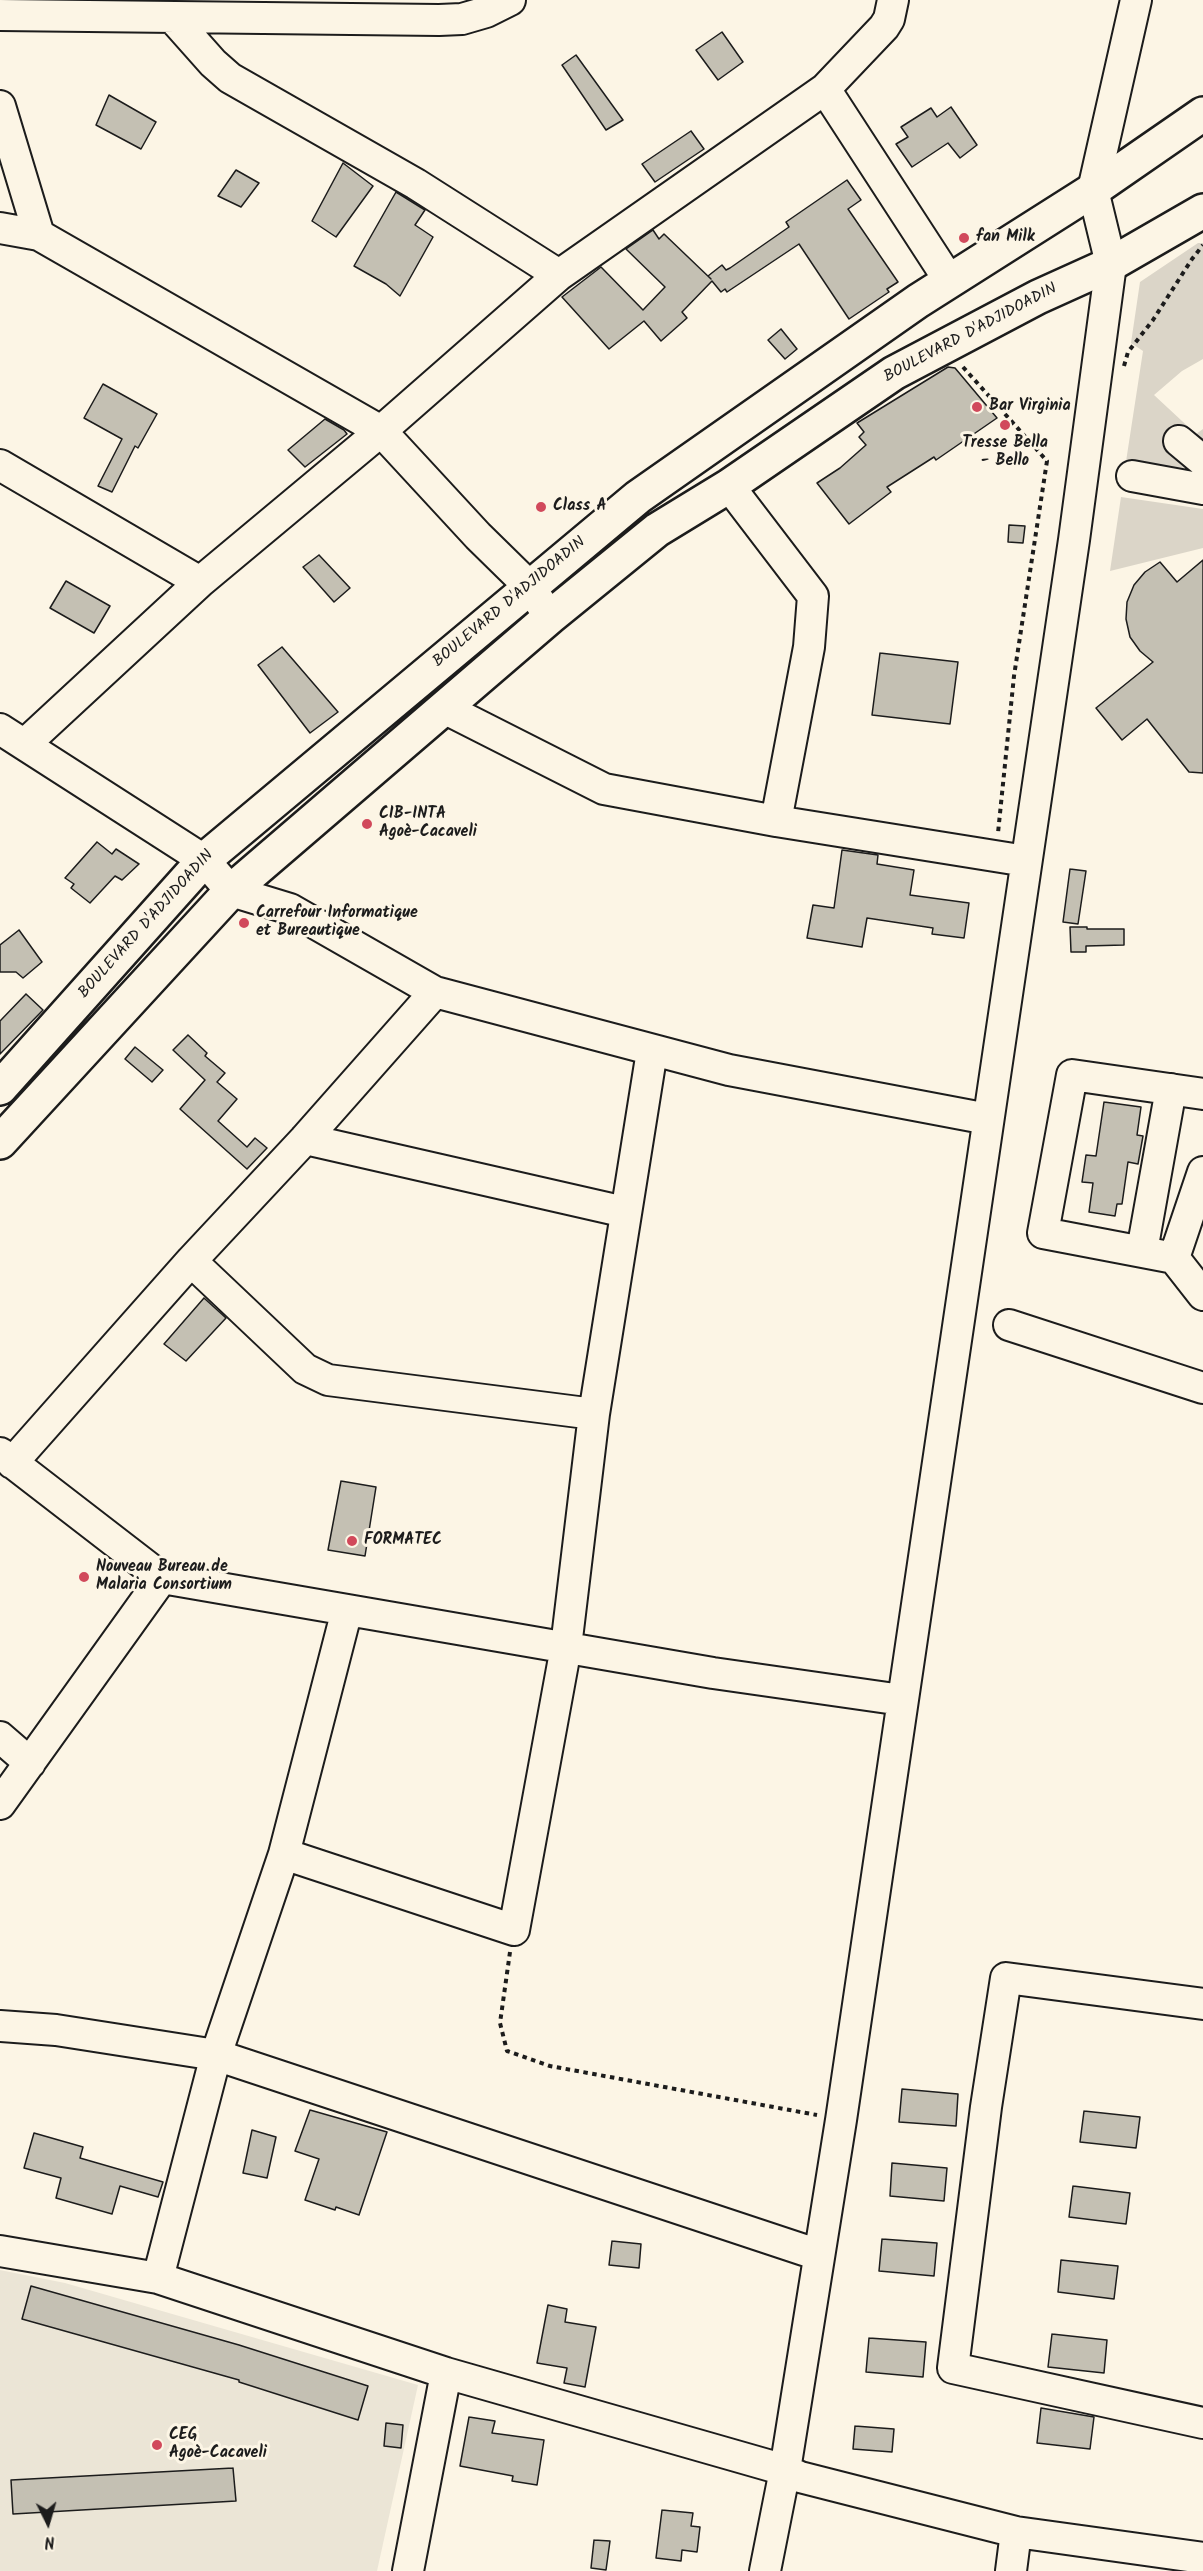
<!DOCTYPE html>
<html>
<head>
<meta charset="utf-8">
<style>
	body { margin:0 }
	#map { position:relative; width:1203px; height:2571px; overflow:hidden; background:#fcf5e5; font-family:Kalam,sans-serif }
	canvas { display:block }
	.north { position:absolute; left:18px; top:2493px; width:60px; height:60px; -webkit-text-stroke:4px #fcf5e5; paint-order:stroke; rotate:175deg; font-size:16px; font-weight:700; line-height:24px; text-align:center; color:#1c1c1c }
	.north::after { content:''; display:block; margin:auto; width:21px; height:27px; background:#1c1c1c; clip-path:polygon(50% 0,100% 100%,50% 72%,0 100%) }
</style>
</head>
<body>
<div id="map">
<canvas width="1203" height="2571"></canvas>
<div class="north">N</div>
</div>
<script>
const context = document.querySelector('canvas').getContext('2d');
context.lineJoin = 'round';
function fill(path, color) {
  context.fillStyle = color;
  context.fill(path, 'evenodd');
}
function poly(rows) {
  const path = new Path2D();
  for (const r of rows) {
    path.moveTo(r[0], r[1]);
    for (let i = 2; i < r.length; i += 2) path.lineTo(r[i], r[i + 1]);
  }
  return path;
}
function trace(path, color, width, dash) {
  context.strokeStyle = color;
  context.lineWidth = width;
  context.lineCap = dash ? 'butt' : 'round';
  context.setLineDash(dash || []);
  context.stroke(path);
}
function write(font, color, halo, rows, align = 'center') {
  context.font = font + ' Kalam,sans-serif';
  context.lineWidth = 6;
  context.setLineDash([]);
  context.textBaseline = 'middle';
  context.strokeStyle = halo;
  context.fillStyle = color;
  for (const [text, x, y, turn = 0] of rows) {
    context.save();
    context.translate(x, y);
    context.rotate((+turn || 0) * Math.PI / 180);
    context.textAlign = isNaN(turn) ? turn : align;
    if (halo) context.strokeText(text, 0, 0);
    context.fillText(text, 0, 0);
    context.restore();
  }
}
const built = poly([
	[0,2270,65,2283,418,2385,377,2571,0,2571]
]);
const green = poly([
	[1198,243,1203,243,1203,359,1182,371,1154,395,1196,434,1203,429,1203,483,1125,468,1143,351,1131,343,1140,282],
	[1121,497,1203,509,1203,548,1110,571]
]);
const building = poly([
	[722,32,743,62,718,80,696,50,722,32],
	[576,55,623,120,606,130,562,65,576,55],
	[109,95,156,122,141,149,96,125,109,95],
	[951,107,977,145,960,158,948,143,912,167,896,144,908,137,901,127,931,108,937,117,951,107],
	[691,131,704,149,655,182,642,164,691,131],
	[343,163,373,186,336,237,312,221,343,163],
	[236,170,259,183,241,207,218,196,236,170],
	[847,180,861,200,848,209,898,282,887,289,889,292,849,319,799,244,727,292,725,289,721,292,712,281,682,312,687,318,661,341,644,321,609,349,562,297,601,267,643,310,665,287,626,249,653,230,659,239,664,234,711,279,708,276,722,265,726,270,730,268,789,227,786,222,847,180],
	[396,192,425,210,415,225,433,237,400,296,386,284,354,266,396,192],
	[781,329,797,349,785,359,768,340,781,329],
	[948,367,955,368,997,418,936,460,934,457,887,487,891,492,849,524,817,483,840,468,866,445,859,437,864,432,857,423,948,367],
	[103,384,157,414,138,448,135,446,112,492,98,486,122,439,84,418,103,384],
	[325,419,344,430,347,434,305,467,288,450,325,419],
	[1009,525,1025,526,1023,543,1008,542,1009,525],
	[319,555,350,588,334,602,303,567,319,555],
	[1203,560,1203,773,1189,772,1147,719,1122,740,1096,708,1153,662,1140,651,1130,637,1126,619,1127,602,1134,585,1145,572,1160,562,1177,582,1203,560],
	[66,581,110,606,94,633,50,608,66,581],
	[282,647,338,712,310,733,258,665,282,647],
	[880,653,958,662,950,724,872,715,880,653],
	[97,842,112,854,116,849,139,864,122,880,115,876,90,903,71,888,74,884,65,878,97,842],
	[842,850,878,855,877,864,914,870,910,895,969,903,964,938,932,934,933,928,867,918,862,947,807,938,813,905,834,908,842,850],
	[1070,869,1086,871,1078,924,1063,922,1070,869],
	[1070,927,1087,927,1087,929,1124,929,1124,945,1086,946,1086,952,1071,952,1070,927],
	[19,930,42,962,23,978,16,972,0,972,0,945,19,930],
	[26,994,43,1010,0,1054,0,1021,26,994],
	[188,1035,207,1053,205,1056,225,1073,217,1082,237,1099,218,1121,247,1147,255,1138,267,1148,247,1169,180,1109,205,1080,173,1050,188,1035],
	[135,1047,163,1070,152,1082,125,1059,135,1047],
	[1104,1102,1141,1107,1137,1135,1143,1136,1138,1164,1128,1162,1122,1204,1117,1204,1115,1216,1089,1212,1093,1183,1082,1182,1086,1155,1096,1156,1104,1102],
	[204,1298,226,1318,186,1361,164,1344,204,1298],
	[341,1481,376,1487,365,1556,328,1550,341,1481],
	[902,2089,958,2094,956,2126,899,2122,902,2089],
	[310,2110,387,2132,359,2215,336,2207,335,2210,305,2200,319,2159,295,2151,310,2110],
	[1084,2111,1140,2117,1136,2148,1080,2142,1084,2111],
	[252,2130,276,2137,267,2178,243,2173,252,2130],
	[34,2133,83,2147,80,2158,163,2182,158,2197,120,2186,112,2214,56,2198,61,2178,24,2168,34,2133],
	[892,2163,947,2168,944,2201,890,2196,892,2163],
	[1073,2186,1130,2193,1126,2224,1069,2217,1073,2186],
	[882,2239,937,2243,934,2276,879,2271,882,2239],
	[612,2241,641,2244,639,2268,609,2265,612,2241],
	[1061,2260,1118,2266,1114,2299,1058,2292,1061,2260],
	[31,2286,239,2345,368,2386,358,2420,239,2382,239,2380,22,2319,31,2286],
	[548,2305,567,2309,565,2322,596,2327,585,2387,564,2383,567,2368,537,2363,548,2305],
	[1052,2334,1107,2340,1104,2373,1048,2367,1052,2334],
	[869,2338,926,2342,923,2377,866,2372,869,2338],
	[1041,2408,1094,2417,1090,2449,1037,2443,1041,2408],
	[469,2417,495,2421,492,2433,544,2440,537,2485,512,2481,513,2476,460,2466,469,2417],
	[386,2423,403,2425,401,2448,384,2446,386,2423],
	[855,2426,894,2429,892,2452,853,2449,855,2426],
	[233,2468,236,2501,13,2514,11,2480,233,2468],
	[662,2510,693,2513,691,2526,700,2527,697,2552,682,2550,681,2561,656,2558,662,2510],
	[594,2540,610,2541,606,2570,591,2568,594,2540]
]);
const path = poly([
	[1124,366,1128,352,1153,320,1192,259,1203,245],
	[963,367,1047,461,1014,676,998,833],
	[510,1952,500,2023,507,2051,550,2066,817,2115]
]);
const minor = poly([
	[0,15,439,20,462,19,486,12,510,0],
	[173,18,213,63,230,78,416,184,559,275],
	[825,89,949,280],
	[0,106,39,235],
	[0,228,39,235,381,431,478,536,529,586,550,617],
	[1179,441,1203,461],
	[0,465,200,582],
	[1132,476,1203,489],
	[729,486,813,596,809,647,776,821],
	[444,708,604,789,776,821,1026,861],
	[0,729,204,860,231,891,290,909,435,992,729,1070,988,1119],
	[25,744,200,582,381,431,559,275,825,89,884,27,889,19,893,0],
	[305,1139,625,1212],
	[1203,1172,1174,1258,1203,1295],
	[1142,1251,1171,1089],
	[1174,1258,1043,1233,1072,1075,1203,1094],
	[191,1261,305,1369,328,1380,594,1414],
	[1009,1325,1203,1388],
	[0,1453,162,1578,713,1673,902,1700],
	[12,1463,191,1261,305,1139,435,992],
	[0,1737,30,1763],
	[0,1804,162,1578],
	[284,1854,514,1930,566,1647,594,1414,652,1051],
	[1203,2004,1006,1978,986,2107,953,2368,1203,2423],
	[0,2026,56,2030,216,2055,819,2255],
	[0,2251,158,2278,446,2373,785,2470,800,2477,1016,2532,1203,2558],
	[158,2278,216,2055,284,1854,347,1610],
	[408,2571,446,2373],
	[765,2571,785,2470,841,2120,1074,540,1111,264,1093,190,1136,0],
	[1011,2571,1016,2532]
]);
const major = poly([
	[0,1088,204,860,638,497,918,301,1093,190,1203,114],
	[0,1142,231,891,550,617,657,530,729,486,894,373,1038,297,1111,264,1203,211]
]);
const markers = [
	[964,238,6,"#d1495b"],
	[977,407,6,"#d1495b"],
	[1005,425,6,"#d1495b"],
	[541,507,6,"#d1495b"],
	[367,824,6,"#d1495b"],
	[244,923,6,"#d1495b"],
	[352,1541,6,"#d1495b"],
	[84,1577,6,"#d1495b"],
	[157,2445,6,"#d1495b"]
];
const poiNames = [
	["fan Milk",976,238],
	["Bar Virginia",989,407],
	["Tresse Bella",1005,444,"center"],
	["- Bello",1005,462,"center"],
	["Class A",553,507],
	["CIB-INTA",379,815],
	["Agoè-Cacaveli",379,833],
	["Carrefour Informatique",256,914],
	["et Bureautique",256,932],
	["FORMATEC",364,1541],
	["Nouveau Bureau de",96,1568],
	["Malaria Consortium",96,1586],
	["CEG",169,2436],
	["Agoè-Cacaveli",169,2454]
];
const streetNames = [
	["BOULEVARD D'ADJIDOADIN",971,334,-28],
	["BOULEVARD D'ADJIDOADIN",510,603,-40],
	["BOULEVARD D'ADJIDOADIN",147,925,-48]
];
fill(built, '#ebe5d6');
fill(green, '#dbd5c8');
fill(building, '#c4c0b3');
trace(building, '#1c1c1c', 1.5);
trace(minor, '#1c1c1c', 34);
trace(major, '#1c1c1c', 38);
trace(path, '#1c1c1c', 4, [4.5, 4.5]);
trace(minor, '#fcf5e5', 30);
trace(major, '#fcf5e5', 33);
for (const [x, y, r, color] of markers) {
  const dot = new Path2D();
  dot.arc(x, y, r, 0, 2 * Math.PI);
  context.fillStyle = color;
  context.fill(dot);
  trace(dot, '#fcf5e5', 2);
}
write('bold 16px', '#1c1c1c', '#fcf5e5', poiNames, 'left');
write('16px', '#1c1c1c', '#fcf5e5', streetNames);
</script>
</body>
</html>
